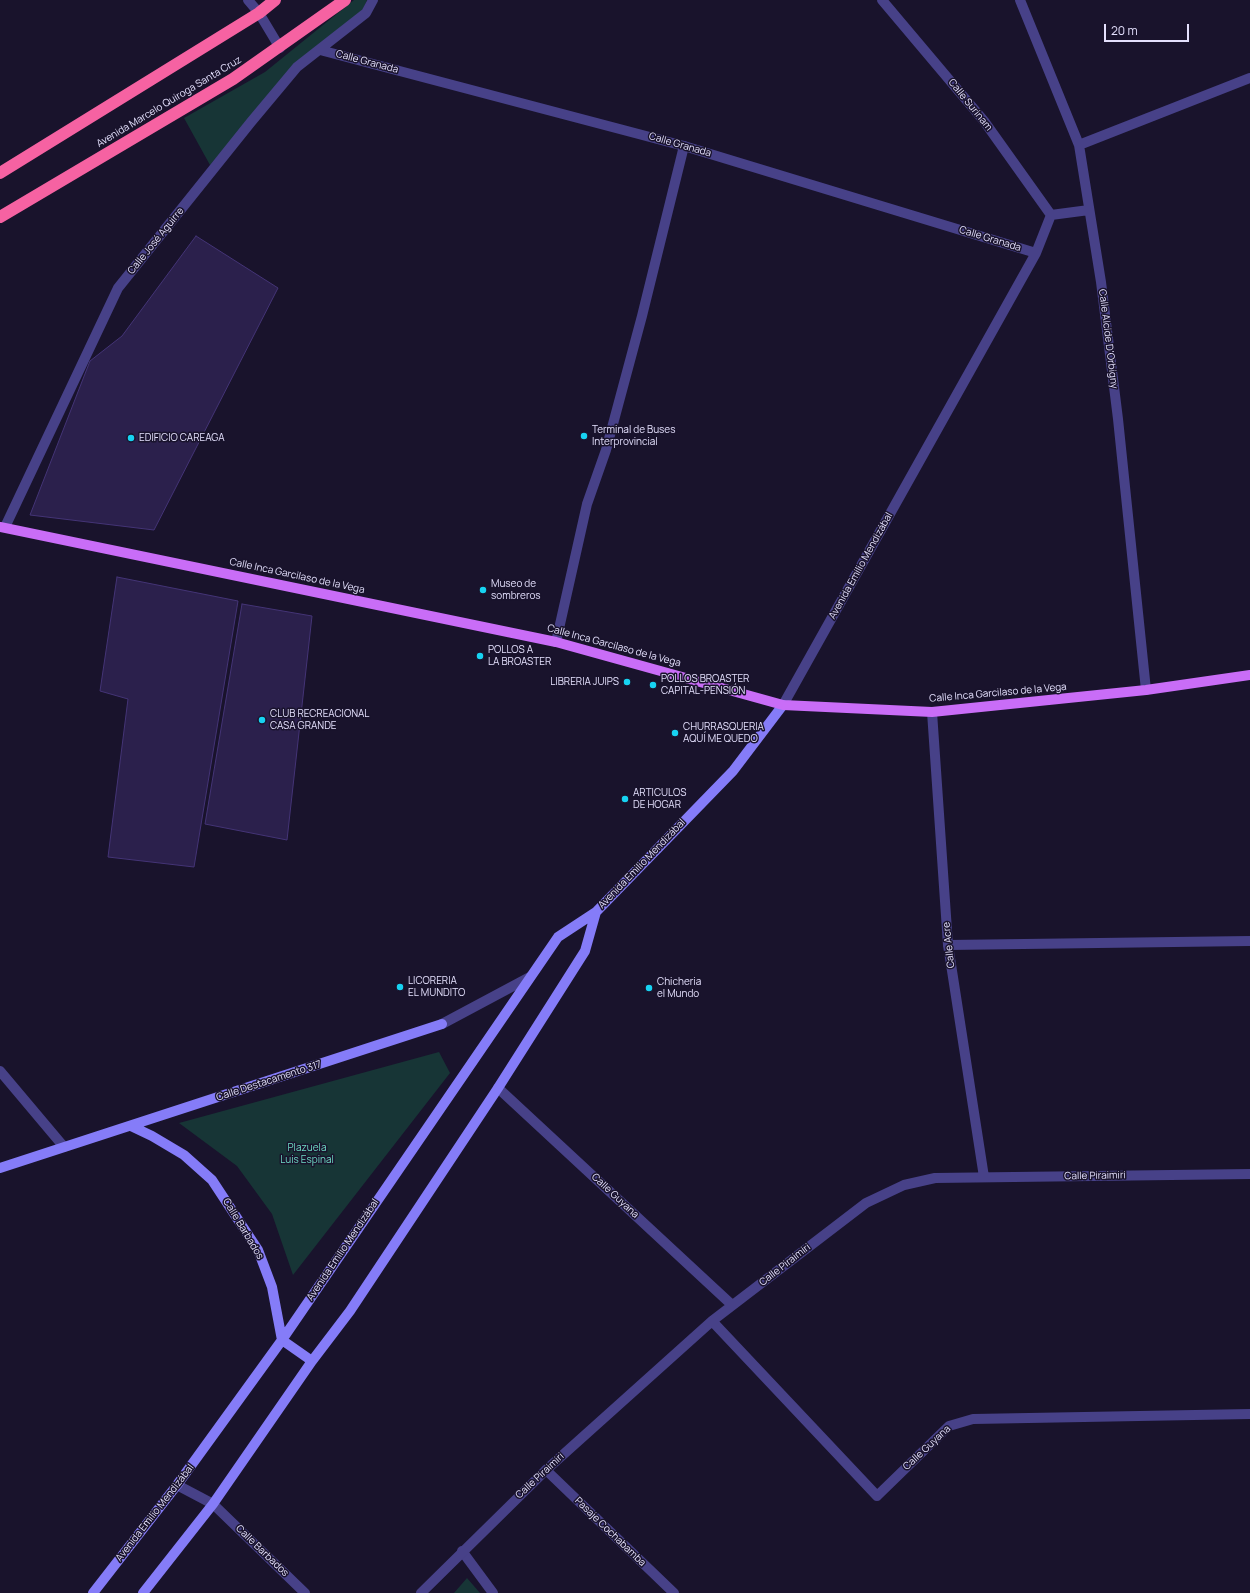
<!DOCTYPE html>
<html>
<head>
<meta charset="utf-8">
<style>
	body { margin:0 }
	#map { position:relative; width:1250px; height:1593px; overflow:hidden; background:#19132c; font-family:Manrope,sans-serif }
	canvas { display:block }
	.scale { position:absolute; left:1104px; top:24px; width:85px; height:18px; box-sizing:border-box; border:2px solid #e4e0fd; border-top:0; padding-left:5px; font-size:12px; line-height:14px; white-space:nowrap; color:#e4e0fd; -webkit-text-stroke:3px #19132c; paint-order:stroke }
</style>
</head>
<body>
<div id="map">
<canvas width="1250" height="1593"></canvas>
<div class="scale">20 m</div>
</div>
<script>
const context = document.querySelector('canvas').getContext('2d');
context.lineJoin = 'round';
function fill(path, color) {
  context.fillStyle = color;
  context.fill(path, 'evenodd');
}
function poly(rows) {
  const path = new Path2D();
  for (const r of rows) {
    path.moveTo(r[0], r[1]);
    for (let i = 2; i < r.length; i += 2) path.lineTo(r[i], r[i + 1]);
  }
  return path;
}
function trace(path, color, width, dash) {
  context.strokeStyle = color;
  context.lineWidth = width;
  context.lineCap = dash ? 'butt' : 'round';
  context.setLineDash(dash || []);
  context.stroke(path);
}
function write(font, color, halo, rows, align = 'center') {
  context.font = font + ' Manrope,sans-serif';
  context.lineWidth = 3;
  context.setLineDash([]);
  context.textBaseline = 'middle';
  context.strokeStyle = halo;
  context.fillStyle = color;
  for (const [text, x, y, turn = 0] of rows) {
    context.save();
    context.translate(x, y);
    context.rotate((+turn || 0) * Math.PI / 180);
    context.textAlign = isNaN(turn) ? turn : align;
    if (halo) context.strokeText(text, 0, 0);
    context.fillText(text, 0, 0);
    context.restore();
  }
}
const green = poly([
	[354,0,367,0,362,12,300,62,210,165,184,118,265,72],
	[439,1052,450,1073,293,1275,272,1214,237,1166,179,1123],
	[467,1578,480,1593,454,1593]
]);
const building = poly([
	[196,236,278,288,154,530,30,515,90,361,122,336,196,236],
	[117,577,238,601,194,867,108,857,128,699,100,691,117,577],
	[242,604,312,616,287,840,205,824,242,604]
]);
const lane = poly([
	[556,642,587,504,606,450,642,316,684,146],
	[948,945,1250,941],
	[546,1470,674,1593],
	[462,1551,493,1593]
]);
const street = poly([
	[248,0,259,13,280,48],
	[882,0,984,121,1051,215],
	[1020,0,1079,145,1101,282,1118,419,1146,690],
	[320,50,684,146,1036,253],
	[1079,145,1250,78],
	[1051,215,1089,210],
	[5,527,118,288,251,122,297,67,366,13,373,0],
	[783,705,1036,253,1051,215],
	[932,712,948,945,984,1177],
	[442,1024,530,977],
	[0,1071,64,1147],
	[498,1088,732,1305],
	[712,1321,877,1496,949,1426,973,1419,1250,1414],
	[177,1485,213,1504,305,1593],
	[421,1593,546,1470,712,1321,866,1203,904,1185,935,1178,1250,1174]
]);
const secondary = poly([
	[131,1126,152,1136,184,1155,212,1180,258,1250,272,1287,282,1340,312,1361],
	[0,1168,442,1024],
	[93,1593,177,1485,282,1340,558,937,596,912,733,771,783,705],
	[143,1593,213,1504,312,1361,350,1311,498,1088,585,951,596,912]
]);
const primary = poly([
	[0,527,556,642,783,705,932,712,1146,690,1250,675]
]);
const highway = poly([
	[0,173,259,13,275,0],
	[0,217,233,79,345,0]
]);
const markers = [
	[584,436,4,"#17d3f2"],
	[131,438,4,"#17d3f2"],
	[483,590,4,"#17d3f2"],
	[480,656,4,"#17d3f2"],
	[627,682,4,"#17d3f2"],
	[653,685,4,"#17d3f2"],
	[262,720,4,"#17d3f2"],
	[675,733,4,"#17d3f2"],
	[625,799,4,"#17d3f2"],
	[400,987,4,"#17d3f2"],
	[649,988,4,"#17d3f2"]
];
const streetNames = [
	["Calle Granada",367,62,15],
	["Avenida Marcelo Quiroga Santa Cruz",169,102,-31],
	["Calle Surinam",970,105,51],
	["Calle Granada",680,145,16],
	["Calle Granada",990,239,17],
	["Calle José Aguirre",156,241,-51],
	["Calle Alcide D'Orbigny",1108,339,83],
	["Avenida Emilio Mendizábal",861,566,-61],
	["Calle Inca Garcilaso de la Vega",297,576,12],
	["Calle Inca Garcilaso de la Vega",614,646,15],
	["Calle Inca Garcilaso de la Vega",998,693,-5],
	["Avenida Emilio Mendizábal",642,864,-46],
	["Calle Acre",949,945,-96],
	["Calle Destacamento 317",269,1081,-18],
	["Calle Piraimiri",1095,1176,-1],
	["Calle Guyana",615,1196,43],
	["Calle Barbados",243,1229,59],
	["Avenida Emilio Mendizábal",343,1250,-56],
	["Calle Piraimiri",785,1265,-38],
	["Calle Guyana",927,1448,-43],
	["Calle Piraimiri",540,1476,-43],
	["Avenida Emilio Mendizábal",155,1513,-52],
	["Pasaje Cochabamba",610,1532,44],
	["Calle Barbados",262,1551,44]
];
const poiNames = [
	["Terminal de Buses",592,430],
	["Interprovincial",592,442],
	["EDIFICIO CAREAGA",139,438],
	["Museo de",491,584],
	["sombreros",491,596],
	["POLLOS A",488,650],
	["LA BROASTER",488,662],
	["POLLOS BROASTER",661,679],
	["CAPITAL-PENSIÓN",661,691],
	["LIBRERIA JUIPS",619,682,"right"],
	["CLUB RECREACIONAL",270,714],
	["CASA GRANDE",270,726],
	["CHURRASQUERIA",683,727],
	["AQUÍ ME QUEDO",683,739],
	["ARTICULOS",633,793],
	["DE HOGAR",633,805],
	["LICORERIA",408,981],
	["EL MUNDITO",408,993],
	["Chicheria",657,982],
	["el Mundo",657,994]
];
const parkNames = [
	["Plazuela",307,1148],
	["Luis Espinal",307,1160]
];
fill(green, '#173536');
fill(building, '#2b204c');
trace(building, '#443476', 1);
trace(lane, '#474188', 10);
trace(street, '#474188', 10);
trace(secondary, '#857cf8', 10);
trace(primary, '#c96df7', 10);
trace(highway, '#f662a2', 12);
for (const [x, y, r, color] of markers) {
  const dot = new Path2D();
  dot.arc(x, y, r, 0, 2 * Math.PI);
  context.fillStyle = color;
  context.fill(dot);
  trace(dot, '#19132c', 1.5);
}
write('10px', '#e4e0fd', '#19132c', streetNames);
write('10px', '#e4e0fd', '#19132c', poiNames, 'left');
write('10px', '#6edbc5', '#19132c', parkNames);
</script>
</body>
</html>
